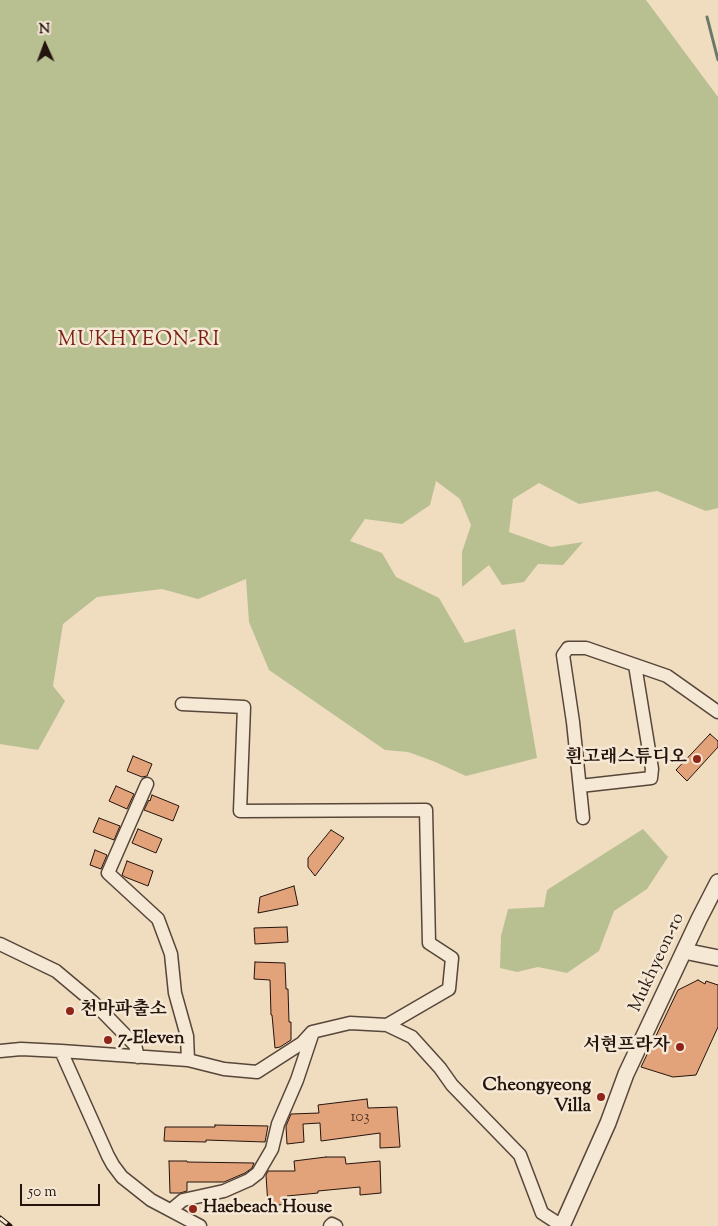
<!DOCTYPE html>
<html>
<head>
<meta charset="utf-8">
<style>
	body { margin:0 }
	#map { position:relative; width:718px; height:1226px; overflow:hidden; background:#f0dcbf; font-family:"Sorts Mill Goudy",serif }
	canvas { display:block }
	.north { position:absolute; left:20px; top:20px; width:50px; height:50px; -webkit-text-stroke:4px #f5e8d5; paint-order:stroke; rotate:358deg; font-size:14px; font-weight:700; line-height:20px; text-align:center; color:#24140d }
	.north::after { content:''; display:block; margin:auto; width:18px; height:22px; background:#24140d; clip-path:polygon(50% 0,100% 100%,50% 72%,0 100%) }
	.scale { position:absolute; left:20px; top:1184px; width:80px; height:22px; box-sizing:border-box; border:2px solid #24140d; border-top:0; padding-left:6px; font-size:15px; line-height:18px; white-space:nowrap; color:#24140d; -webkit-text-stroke:4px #f5e8d5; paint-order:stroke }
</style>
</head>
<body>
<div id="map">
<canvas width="718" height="1226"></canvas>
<div class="north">N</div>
<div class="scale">50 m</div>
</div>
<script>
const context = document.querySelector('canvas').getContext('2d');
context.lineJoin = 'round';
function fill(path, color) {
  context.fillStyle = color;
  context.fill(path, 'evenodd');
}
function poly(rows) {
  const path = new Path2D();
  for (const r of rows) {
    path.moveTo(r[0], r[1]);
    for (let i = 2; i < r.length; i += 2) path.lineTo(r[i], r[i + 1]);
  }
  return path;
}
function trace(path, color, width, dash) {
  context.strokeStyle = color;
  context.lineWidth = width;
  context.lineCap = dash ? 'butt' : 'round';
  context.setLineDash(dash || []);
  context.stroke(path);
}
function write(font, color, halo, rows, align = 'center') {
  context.font = font + ' "Sorts Mill Goudy","Noto Serif KR",serif';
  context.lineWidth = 5;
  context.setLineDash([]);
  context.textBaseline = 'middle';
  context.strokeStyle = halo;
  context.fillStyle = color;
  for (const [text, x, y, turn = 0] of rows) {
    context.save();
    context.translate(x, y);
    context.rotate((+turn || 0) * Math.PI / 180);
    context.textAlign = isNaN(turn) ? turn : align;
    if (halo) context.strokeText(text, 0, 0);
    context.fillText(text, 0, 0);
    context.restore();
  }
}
const green = poly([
	[0,0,646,0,718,97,718,508,706,511,657,491,579,504,539,483,513,499,509,532,551,547,583,542,563,565,538,564,524,582,502,585,489,565,462,587,462,552,471,525,460,499,436,481,430,505,402,524,365,519,350,541,382,553,396,577,439,598,465,643,515,629,537,758,466,776,433,761,408,752,385,750,269,670,249,622,246,579,198,599,162,589,97,597,63,624,53,686,65,701,38,750,0,744],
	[643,829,668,857,647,889,614,911,599,951,567,973,538,967,517,972,500,968,501,936,508,909,544,907,547,890]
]);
const stream = poly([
	[707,17,718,60]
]);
const building = poly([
	[710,734,718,741,718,747,687,781,676,770,710,734],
	[133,756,152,764,147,776,142,777,127,771,133,756],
	[116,786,134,794,127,809,109,801,116,786],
	[152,795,179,806,173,821,144,810,149,800,150,801,152,795],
	[99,818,120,826,114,840,93,832,99,818],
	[138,829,162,839,156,853,132,843,138,829],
	[331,830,344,838,315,876,308,867,308,858,331,830],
	[95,850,107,855,101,869,90,865,95,850],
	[127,861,153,871,148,886,125,877,122,875,127,861],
	[294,886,298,905,258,913,260,897,294,886],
	[287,927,288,942,255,944,254,928,287,927],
	[255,962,285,963,286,989,288,989,289,1022,291,1022,291,1040,280,1047,275,1048,272,1015,271,1015,270,980,254,979,255,962],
	[698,980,705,984,706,981,718,985,718,1027,696,1075,673,1077,641,1067,678,990,698,980],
	[367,1099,368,1108,397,1107,400,1147,380,1148,380,1133,321,1141,320,1123,303,1124,304,1142,287,1144,286,1126,291,1114,319,1113,318,1105,367,1099],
	[215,1125,268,1126,265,1142,206,1140,206,1142,164,1141,165,1127,215,1127,215,1125],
	[326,1157,345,1157,346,1164,380,1161,381,1193,360,1195,360,1187,318,1191,318,1193,287,1196,288,1204,268,1206,266,1175,268,1171,295,1171,294,1161,326,1157],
	[169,1161,187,1161,187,1162,254,1163,252,1168,245,1173,224,1182,187,1182,187,1191,180,1193,170,1193,169,1161]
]);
const minor = poly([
	[182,704,244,707,240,811,426,810,429,943,452,958,449,989,387,1025],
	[147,784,108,873,158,919,171,954,175,993,187,1036,188,1060],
	[580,786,651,778,652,769,635,665],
	[583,818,573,722,563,655,568,648,586,648,667,676,718,712],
	[0,944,56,971,93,1002,135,1045,138,1057],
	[0,1051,21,1049,61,1051,108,1156,113,1165,122,1177,151,1200,200,1226],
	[61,1051,188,1060,224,1069,257,1072,302,1043,312,1032,350,1023,387,1025,412,1037,440,1068,452,1085,520,1155,542,1213,562,1226],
	[171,1210,183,1200,224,1191,249,1180,258,1173,272,1149,278,1124,297,1080,312,1035],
	[330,1226,332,1224,336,1226]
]);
const tertiary = poly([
	[684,951,718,958],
	[562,1226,608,1123,626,1074,699,919,718,882]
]);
const rail = poly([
	[0,1218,10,1226]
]);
const markers = [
	[697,759,5,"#8f2418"],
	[70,1011,5,"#8f2418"],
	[108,1040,5,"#8f2418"],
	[680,1047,5,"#8f2418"],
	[601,1097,5,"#8f2418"],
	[193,1209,5,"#8f2418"]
];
const numberNames = [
	["103",360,1118]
];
const poiNames = [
	["흰고래스튜디오",687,759],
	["천마파출소",80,1011,"left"],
	["7-Eleven",118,1040,"left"],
	["서현프라자",670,1047],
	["Cheongyeong",591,1087],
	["Villa",591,1108],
	["Haebeach House",203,1209,"left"]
];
const streetNames = [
	["Mukhyeon-ro",658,963,-65]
];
const quarterNames = [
	["MUKHYEON-RI",139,342]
];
fill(green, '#b8c092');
trace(stream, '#6b796d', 3);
fill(building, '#e2a37b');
trace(building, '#24140d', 1);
trace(minor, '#57463a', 15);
trace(tertiary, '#57463a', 18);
trace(minor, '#f5e8d5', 12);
trace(tertiary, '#f5e8d5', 15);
trace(rail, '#24140d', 5);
trace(rail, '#f5e8d5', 3, [9]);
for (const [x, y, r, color] of markers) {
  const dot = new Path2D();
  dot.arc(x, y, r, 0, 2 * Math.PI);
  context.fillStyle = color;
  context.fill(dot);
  trace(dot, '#f5e8d5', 2);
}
write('15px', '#543828', null, numberNames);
write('bold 18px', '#24140d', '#f5e8d5', poiNames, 'right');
write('18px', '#24140d', '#f5e8d5', streetNames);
context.letterSpacing = '1px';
write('20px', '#7a1f14', '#f5e8d5', quarterNames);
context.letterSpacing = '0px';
</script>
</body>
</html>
